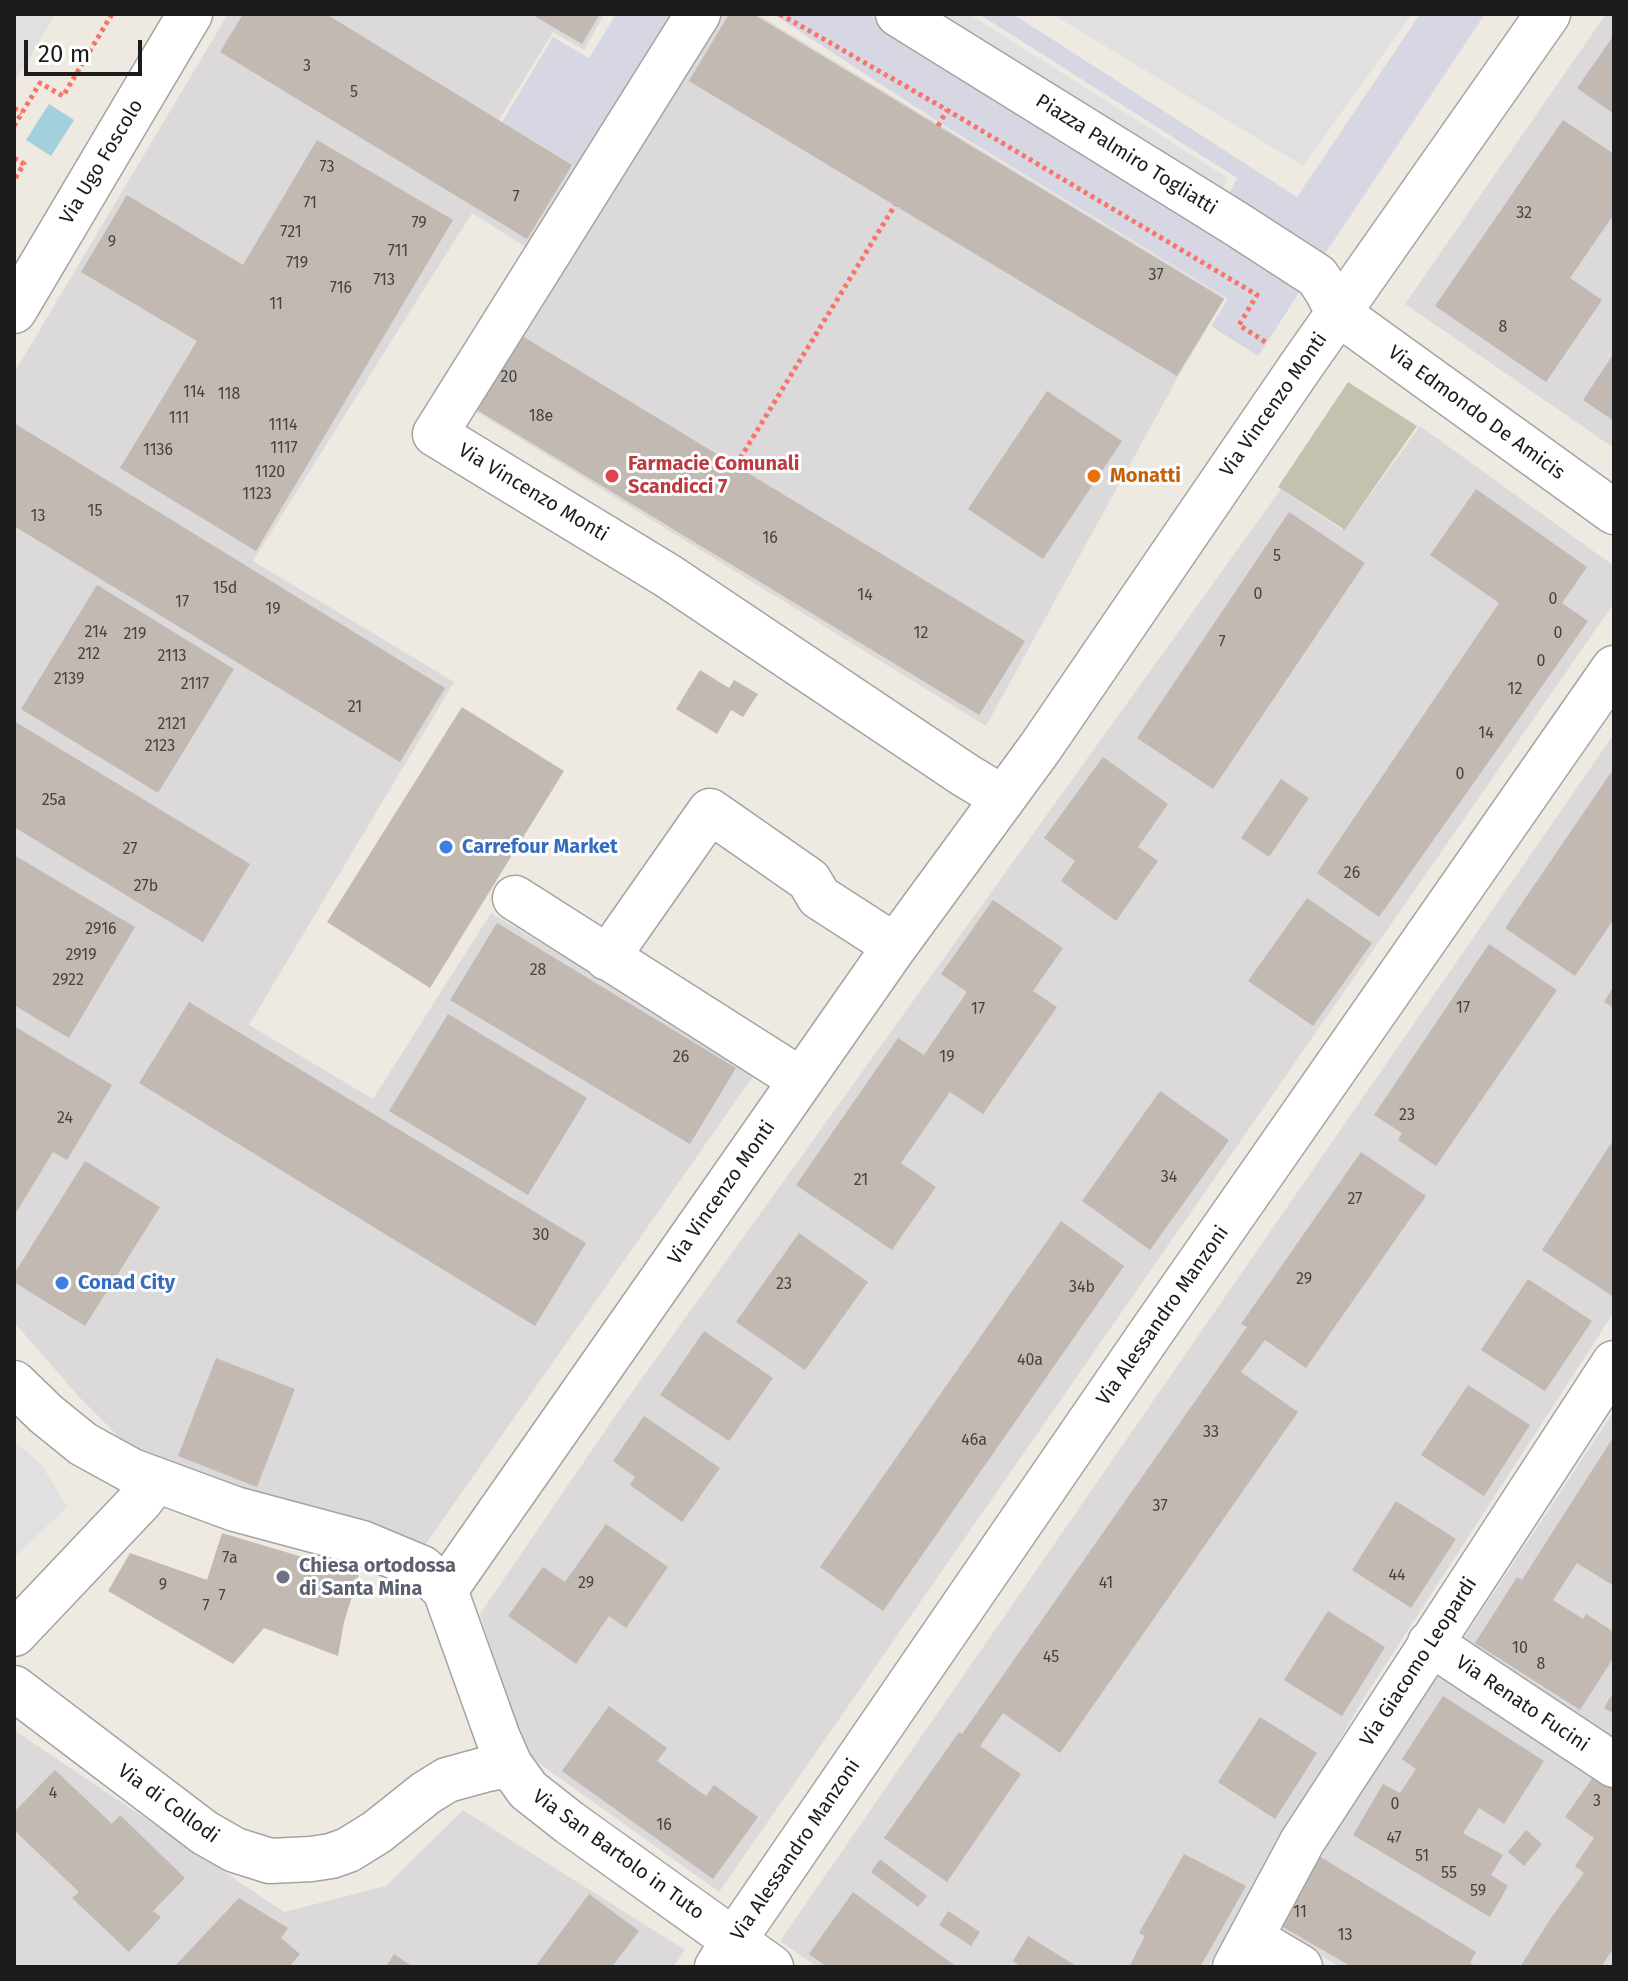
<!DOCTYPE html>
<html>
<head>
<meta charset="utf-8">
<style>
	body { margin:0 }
	#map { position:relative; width:1628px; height:1981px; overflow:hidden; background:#eeeae2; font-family:"Fira Sans",sans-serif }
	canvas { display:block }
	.frame { position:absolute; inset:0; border:16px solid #1c1c1c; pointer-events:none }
	.scale { position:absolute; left:24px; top:40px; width:118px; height:36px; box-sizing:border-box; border:4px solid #1c1c1c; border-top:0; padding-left:10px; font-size:24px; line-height:28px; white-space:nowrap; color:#1c1c1c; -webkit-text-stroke:6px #fff; paint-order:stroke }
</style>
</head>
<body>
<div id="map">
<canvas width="1628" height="1981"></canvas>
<div class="frame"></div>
<div class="scale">20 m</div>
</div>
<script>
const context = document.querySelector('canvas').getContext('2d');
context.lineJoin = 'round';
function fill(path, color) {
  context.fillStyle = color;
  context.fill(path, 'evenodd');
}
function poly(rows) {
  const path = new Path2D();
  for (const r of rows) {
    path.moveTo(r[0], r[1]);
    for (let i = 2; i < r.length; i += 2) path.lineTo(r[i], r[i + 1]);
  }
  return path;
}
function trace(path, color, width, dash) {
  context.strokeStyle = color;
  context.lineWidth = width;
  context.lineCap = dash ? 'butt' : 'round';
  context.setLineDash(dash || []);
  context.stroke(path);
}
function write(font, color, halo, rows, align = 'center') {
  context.font = font + ' "Fira Sans",sans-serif';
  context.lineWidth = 6;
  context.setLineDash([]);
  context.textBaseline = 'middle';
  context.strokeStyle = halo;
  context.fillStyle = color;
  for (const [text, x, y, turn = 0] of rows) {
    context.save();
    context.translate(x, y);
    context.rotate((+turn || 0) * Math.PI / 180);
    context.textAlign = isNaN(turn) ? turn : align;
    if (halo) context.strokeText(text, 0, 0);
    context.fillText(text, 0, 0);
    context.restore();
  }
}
const residential = poly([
	[228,14,604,14,584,50,553,32,499,120,584,173,529,249,472,213,253,561,454,682,249,1025,373,1099,491,913,756,1072,425,1545,177,1471,123,1441,79,1397,14,1322,14,373],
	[722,14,757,14,1225,298,1178,377,986,726,467,406,512,329],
	[1606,14,1614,14,1614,448,1405,304],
	[1420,426,1614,566,1614,603,719,1892,522,1751,480,1614,622,1406,1281,489,1344,531],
	[1614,734,1614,1312,1362,1701,1208,1967,817,1967,780,1941],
	[1614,1411,1614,1747,1460,1644],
	[1442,1669,1614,1786,1614,1963,1612,1967,1340,1967,1265,1922,1370,1757],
	[14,1730,284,1912,386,1886,463,1810,685,1950,673,1967,14,1967]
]);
const construction = poly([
	[1348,382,1417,426,1344,531,1342,528,1278,487]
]);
const parking = poly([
	[14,14,55,14,14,84],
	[922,14,969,14,1228,178,1217,199],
	[1052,14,1412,14,1303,166],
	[14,1441,41,1464,67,1507,14,1558]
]);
const plaza = poly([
	[616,14,683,14,577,168,502,122,553,37,589,58],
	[773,14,868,14,1294,277,1299,285,1299,293,1258,356,1211,326,1228,299,940,123],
	[979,14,1013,14,1297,197,1420,14,1485,14,1335,239,1314,268,1222,207,1237,178]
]);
const water = poly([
	[49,104,74,120,51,156,26,140]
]);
const building = poly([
	[243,14,326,14,572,165,527,239,220,52],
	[531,14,600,14,582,44],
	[729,14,753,14,1224,299,1177,376,689,81],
	[1614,35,1614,114,1577,88],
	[1563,120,1614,154,1614,214,1570,278,1602,300,1546,382,1435,306],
	[317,140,453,220,256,551,120,468,197,341,81,272,127,195,243,265],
	[514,331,1025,641,979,715,469,405],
	[1614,353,1614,421,1583,400],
	[1047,391,1122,441,1043,559,968,509],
	[14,423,445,688,400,762,14,526],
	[1476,489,1587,567,1562,603,1588,621,1379,917,1317,873,1499,603,1430,555],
	[1289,512,1365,563,1213,789,1137,738],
	[97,585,234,669,158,793,21,709],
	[700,670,729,688,734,680,758,694,743,717,731,710,717,734,676,709],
	[462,707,564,771,430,988,327,922],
	[14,721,250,864,203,942,14,827],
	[1103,757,1168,804,1138,847,1158,861,1116,921,1061,881,1075,861,1044,838],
	[1614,768,1614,919,1575,976,1505,928],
	[1281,779,1309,798,1269,857,1241,838],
	[14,855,135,927,69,1038,14,1005],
	[1307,898,1372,943,1313,1026,1248,981],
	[993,900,1063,948,1033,991,1057,1007,983,1114,950,1092,901,1163,936,1187,892,1250,796,1185,898,1038,924,1055,967,992,941,974],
	[497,923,736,1068,690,1144,450,1000],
	[1489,944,1557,990,1436,1166,1398,1140,1402,1133,1374,1115],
	[1614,986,1614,1008,1604,1002],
	[189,1002,586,1243,535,1326,139,1083],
	[448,1014,587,1098,528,1195,389,1111],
	[14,1026,112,1085,67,1160,53,1152,14,1216],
	[1160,1091,1229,1140,1150,1250,1082,1201],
	[1614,1139,1614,1297,1542,1250],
	[1361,1152,1426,1196,1306,1368,1265,1340,1241,1372,1298,1412,1060,1753,1003,1713,980,1746,1021,1774,947,1882,884,1838,959,1732,962,1734,1247,1327,1241,1324],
	[85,1161,160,1207,85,1326,14,1282,14,1274],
	[1061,1221,1124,1266,883,1611,820,1567],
	[799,1233,868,1282,805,1370,736,1322],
	[1528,1279,1592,1321,1545,1391,1481,1350],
	[704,1331,773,1378,729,1441,660,1395],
	[216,1358,295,1389,257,1487,178,1456],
	[1468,1385,1530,1425,1484,1496,1421,1455],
	[644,1416,720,1468,682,1522,630,1485,635,1477,613,1461],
	[1614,1436,1614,1586,1577,1563,1553,1600,1583,1619,1586,1614,1614,1632,1614,1657,1580,1710,1475,1643,1517,1577,1522,1580],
	[1396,1501,1456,1539,1411,1608,1352,1570],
	[606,1524,668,1567,626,1628,609,1616,576,1664,508,1616,543,1567,565,1582],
	[222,1533,359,1574,344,1622,338,1656,264,1628,233,1664,108,1591,130,1553,207,1580],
	[1328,1611,1385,1647,1342,1716,1284,1680],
	[1614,1691,1614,1714,1604,1708],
	[1443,1696,1544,1761,1504,1824,1479,1808,1463,1833,1503,1855,1491,1875,1508,1886,1490,1917,1353,1835,1383,1784,1400,1793,1416,1769,1402,1759],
	[609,1706,667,1748,657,1761,706,1796,714,1785,758,1817,713,1879,562,1771],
	[1260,1717,1317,1753,1275,1819,1218,1782],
	[55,1770,112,1824,120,1815,185,1878,153,1911,161,1917,129,1952,72,1898,79,1892,14,1830,14,1812],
	[1594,1776,1614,1790,1614,1947,1601,1967,1520,1967,1551,1918,1584,1873,1575,1866,1594,1838,1565,1817],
	[1526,1830,1542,1844,1524,1866,1508,1852],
	[1314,1853,1476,1952,1470,1963,1477,1967,1352,1967,1276,1923],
	[1184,1854,1246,1886,1200,1967,1129,1967,1145,1936,1139,1933],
	[880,1859,927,1896,918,1907,871,1872],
	[853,1892,890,1919,957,1967,827,1967,809,1954],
	[589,1894,639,1931,612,1967,535,1967],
	[239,1898,288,1928,281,1938,300,1954,289,1967,174,1967],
	[948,1911,980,1932,971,1946,939,1925],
	[1028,1936,1078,1967,1021,1967,1013,1961],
	[394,1954,413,1967,386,1967]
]);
const path = poly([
	[780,14,947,110,1257,295,1239,325,1267,343],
	[14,108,22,113],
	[14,126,40,83,63,96,112,14],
	[938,126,947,110],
	[14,158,24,164,14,180],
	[736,465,895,205]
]);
const minor = poly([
	[698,14,435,434,668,576,965,775,1003,798],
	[898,14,1235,223,1317,276,1327,291,1338,313,1614,512],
	[14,311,190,14],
	[515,898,801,1080],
	[607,958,710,811,809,880,819,897,895,946],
	[14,1383,46,1414,83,1444,132,1471,235,1509,362,1543,422,1568,445,1590,498,1738,510,1765,528,1790,570,1823,771,1967],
	[445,1590,895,946,1040,748,1301,366,1548,14],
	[14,1634,141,1500,156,1480],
	[1430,1643,1614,1765],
	[14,1688,205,1833,235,1850,270,1861,311,1859,331,1856,348,1850,377,1832,426,1793,447,1780,487,1769,510,1765],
	[1251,1938,1300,1967],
	[717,1967,734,1940,1150,1334,1614,668],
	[1235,1967,1302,1842,1614,1363]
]);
const markers = [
	[612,476,8,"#e0444e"],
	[1094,476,8,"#e8710a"],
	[446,847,8,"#3f7fe0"],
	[62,1283,8,"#3f7fe0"],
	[283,1577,8,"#6b7280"]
];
const numberNames = [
	["3",307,67],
	["5",354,93],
	["73",327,168],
	["7",516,198],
	["71",310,204],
	["32",1524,214],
	["79",419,224],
	["721",291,233],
	["9",112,243],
	["711",398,252],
	["719",297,264],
	["37",1156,276],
	["713",384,281],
	["716",341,289],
	["11",276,305],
	["8",1503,328],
	["20",509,378],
	["114",194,393],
	["118",229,395],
	["18e",541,417],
	["111",179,419],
	["1114",283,426],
	["1117",284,449],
	["1136",158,451],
	["1120",270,473],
	["1123",257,495],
	["15",95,512],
	["13",38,517],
	["16",770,539],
	["5",1277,557],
	["15d",225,589],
	["0",1258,595],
	["14",865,596],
	["0",1553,600],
	["17",182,603],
	["19",273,610],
	["214",96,633],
	["12",921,634],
	["0",1558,634],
	["219",135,635],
	["7",1222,643],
	["212",89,655],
	["2113",172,657],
	["0",1541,662],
	["2139",69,680],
	["2117",195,685],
	["12",1515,690],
	["21",355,708],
	["2121",172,725],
	["14",1486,734],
	["2123",160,747],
	["0",1460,775],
	["25a",54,801],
	["27",130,850],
	["26",1352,874],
	["27b",146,887],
	["2916",101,930],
	["2919",81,956],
	["28",538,971],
	["2922",68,981],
	["17",1463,1009],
	["17",978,1010],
	["26",681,1058],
	["19",947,1058],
	["23",1407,1116],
	["24",65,1119],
	["34",1169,1178],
	["21",861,1181],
	["27",1355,1200],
	["30",541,1236],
	["29",1304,1280],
	["23",784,1285],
	["34b",1082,1288],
	["40a",1030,1361],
	["33",1211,1433],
	["46a",974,1441],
	["37",1160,1507],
	["7a",230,1559],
	["44",1397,1576],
	["29",586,1584],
	["41",1106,1584],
	["9",163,1586],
	["7",222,1597],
	["7",206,1607],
	["10",1520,1649],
	["45",1051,1658],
	["8",1541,1665],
	["4",53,1794],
	["3",1597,1802],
	["0",1395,1805],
	["16",664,1826],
	["47",1394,1839],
	["51",1422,1857],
	["55",1449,1874],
	["59",1478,1892],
	["11",1300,1913],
	["13",1345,1936]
];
const streetNames = [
	["Piazza Palmiro Togliatti",1126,155,32],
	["Via Ugo Foscolo",102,162,-59],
	["Via Vincenzo Monti",1274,405,-55],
	["Via Edmondo De Amicis",1476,413,36],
	["Via Vincenzo Monti",533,493,31],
	["Via Vincenzo Monti",722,1193,-55],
	["Via Alessandro Manzoni",1163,1316,-55],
	["Via Giacomo Leopardi",1419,1662,-57],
	["Via Renato Fucini",1522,1704,34],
	["Via di Collodi",168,1804,36],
	["Via Alessandro Manzoni",796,1850,-56],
	["Via San Bartolo in Tuto",618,1855,36]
];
const healthNames = [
	["Farmacie Comunali",628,464],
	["Scandicci 7",628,487]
];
const foodNames = [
	["Monatti",1110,476]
];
const shopNames = [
	["Carrefour Market",462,847],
	["Conad City",78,1283]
];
const worshipNames = [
	["Chiesa ortodossa",299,1566],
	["di Santa Mina",299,1589]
];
fill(residential, '#dbd9d9');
fill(construction, '#c2c2ae');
fill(parking, '#e0e0e0');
fill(plaza, '#d6d7e3');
fill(water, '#a2d0dc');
fill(building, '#c2b9b2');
trace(minor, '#a3a3a3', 47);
trace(path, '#f97368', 5, [4, 4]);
trace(minor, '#fff', 44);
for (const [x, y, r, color] of markers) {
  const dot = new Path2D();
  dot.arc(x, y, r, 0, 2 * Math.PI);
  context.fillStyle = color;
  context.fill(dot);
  trace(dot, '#fff', 3);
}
write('16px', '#464342', null, numberNames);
write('20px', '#1c1c1c', '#fff', streetNames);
write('bold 20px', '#be3a42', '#fff', healthNames, 'left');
write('bold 20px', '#c56008', '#fff', foodNames, 'left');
write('bold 20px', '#366cbe', '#fff', shopNames, 'left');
write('bold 20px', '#5b616d', '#fff', worshipNames, 'left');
</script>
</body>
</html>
